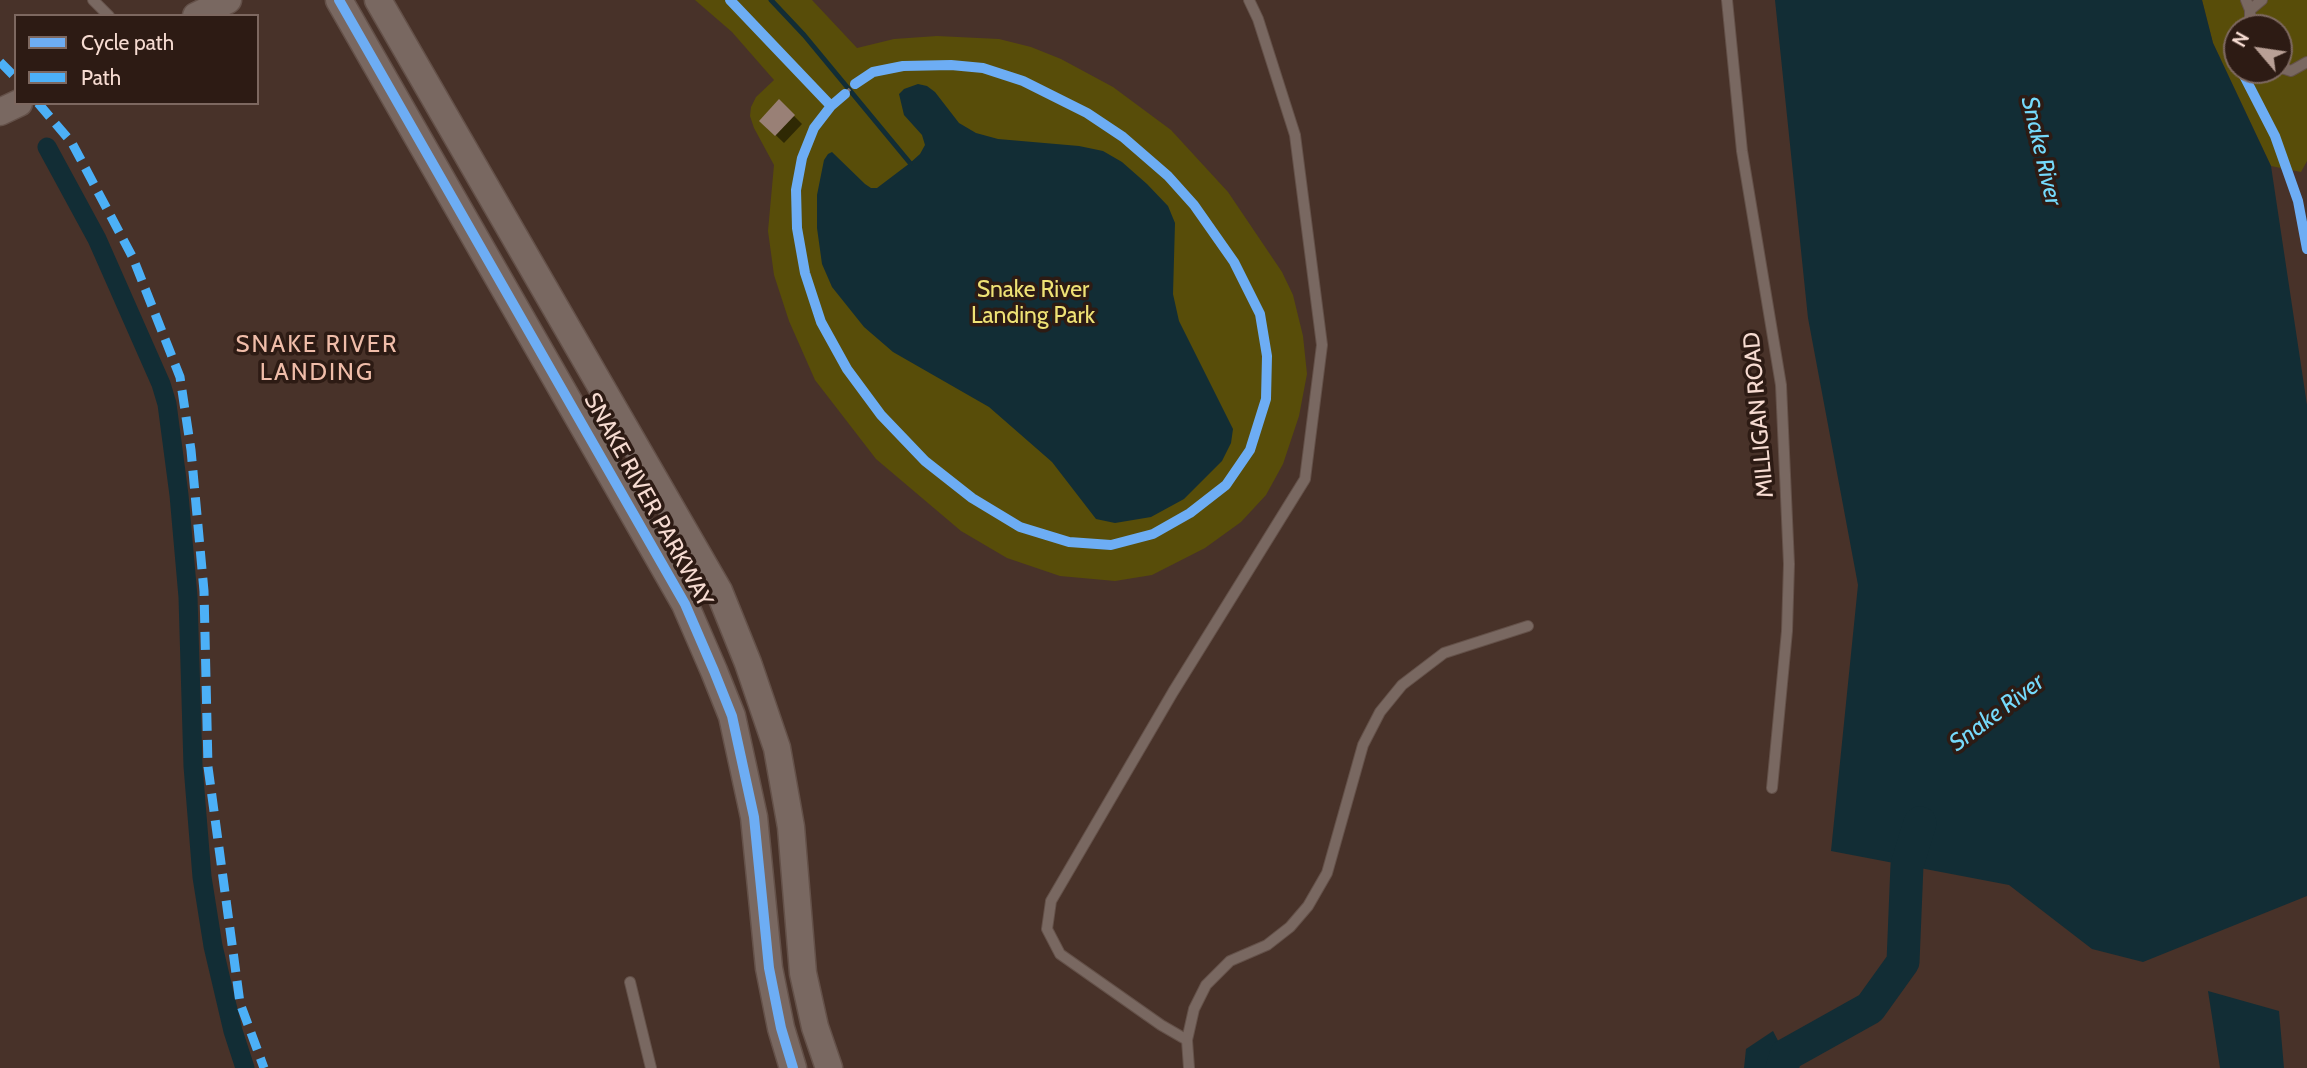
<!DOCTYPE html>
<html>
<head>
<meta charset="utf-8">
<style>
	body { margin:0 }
	#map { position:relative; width:2307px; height:1068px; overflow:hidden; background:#483229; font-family:Cabin,sans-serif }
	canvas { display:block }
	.legend { position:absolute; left:14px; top:14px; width:245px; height:91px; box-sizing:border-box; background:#2d1b14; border:2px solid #7d6860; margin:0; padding:9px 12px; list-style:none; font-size:21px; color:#f6dbd1 }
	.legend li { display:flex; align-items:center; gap:14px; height:35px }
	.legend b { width:35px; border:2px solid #7d6860 }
	.north { position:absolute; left:2223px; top:14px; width:70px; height:70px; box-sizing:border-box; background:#2d1b14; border:2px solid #7d6860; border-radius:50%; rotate:299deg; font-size:19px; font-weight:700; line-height:28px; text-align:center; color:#f6dbd1 }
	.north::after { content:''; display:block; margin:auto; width:24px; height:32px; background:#b9a096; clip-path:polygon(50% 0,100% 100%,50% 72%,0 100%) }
</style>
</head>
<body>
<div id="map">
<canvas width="2307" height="1068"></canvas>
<ul class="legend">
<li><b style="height:9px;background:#6dadf4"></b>Cycle path</li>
<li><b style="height:9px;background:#4cb0f7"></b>Path</li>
</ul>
<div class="north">N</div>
</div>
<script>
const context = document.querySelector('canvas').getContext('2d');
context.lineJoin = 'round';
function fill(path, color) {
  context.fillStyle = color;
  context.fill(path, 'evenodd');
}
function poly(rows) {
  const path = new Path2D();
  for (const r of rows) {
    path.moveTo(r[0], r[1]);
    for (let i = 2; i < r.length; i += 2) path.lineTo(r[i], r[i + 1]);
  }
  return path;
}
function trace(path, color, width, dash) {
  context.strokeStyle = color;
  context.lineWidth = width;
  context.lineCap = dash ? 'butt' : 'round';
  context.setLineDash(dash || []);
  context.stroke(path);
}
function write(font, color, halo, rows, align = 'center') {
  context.font = font + ' Cabin,sans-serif';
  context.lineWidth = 7;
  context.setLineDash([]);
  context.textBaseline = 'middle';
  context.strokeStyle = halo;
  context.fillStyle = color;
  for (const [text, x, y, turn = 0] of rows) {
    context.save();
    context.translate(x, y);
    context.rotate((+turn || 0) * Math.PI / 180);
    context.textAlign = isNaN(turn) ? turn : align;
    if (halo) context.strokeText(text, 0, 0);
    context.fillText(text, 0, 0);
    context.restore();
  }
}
const green = poly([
	[695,0,812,0,857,48,894,39,937,36,999,39,1031,47,1061,59,1113,87,1171,130,1228,192,1282,272,1293,295,1303,336,1307,374,1299,416,1283,464,1266,495,1241,522,1205,548,1152,575,1115,581,1060,576,1007,558,961,531,876,459,815,380,789,321,774,275,768,231,774,165,754,128,750,116,751,107,756,97,774,80,732,32],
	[2202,0,2307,0,2307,161,2301,172,2271,166,2213,43],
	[2237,28,2279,28,2279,70,2237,70]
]);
const water = poly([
	[1775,0,2202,0,2213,43,2271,166,2307,405,2307,896,2143,962,2092,949,2009,885,1831,851,1858,585,1808,318],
	[918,84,927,86,935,92,959,123,976,133,998,139,1079,146,1103,151,1122,162,1147,184,1168,206,1175,223,1173,294,1179,321,1233,429,1231,443,1222,461,1184,499,1151,517,1115,523,1096,519,1052,462,989,407,893,352,864,327,832,287,822,264,817,228,817,195,824,160,828,154,832,152,865,184,871,188,877,188,910,163,920,154,925,145,922,135,904,115,899,94,904,89],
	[2208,991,2279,1011,2284,1068,2220,1068],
	[1773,1031,1792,1068,1744,1068,1746,1049]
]);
const shadow = poly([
	[780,102,802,124,784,143,761,121]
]);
const stream = poly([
	[771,0,804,35,910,163]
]);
const canal = poly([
	[47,147,97,239,161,384,167,404,179,495,188,597,193,766,202,877,213,946,233,1031,245,1068]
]);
const river = poly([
	[1782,1068,1786,1055,1870,1008,1903,962,1907,865,1920,823]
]);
const building = poly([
	[779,99,795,115,775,136,759,121]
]);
const path = poly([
	[845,94,855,84]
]);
const lane = poly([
	[93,0,109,16],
	[1727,0,1742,151,1781,385,1789,564,1787,631,1772,788],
	[2246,0,2250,10,2250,28],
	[2250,10,2262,0],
	[2279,67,2291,71,2307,62],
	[630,982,651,1068],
	[1187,1040,1161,1025,1060,954,1047,929,1051,901,1173,692,1305,479,1322,345,1295,135,1258,19,1249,0],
	[1189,1068,1187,1040,1194,1009,1206,985,1230,961,1267,945,1290,927,1308,906,1327,873,1363,745,1380,712,1402,685,1444,653,1528,626]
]);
const secondary = poly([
	[339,0,685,604,714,671,732,716,754,817,769,968,781,1028,793,1068],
	[378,0,719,591,748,663,777,748,791,827,803,973,815,1027,829,1068],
	[196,16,228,0],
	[0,112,19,103]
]);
const quiet = poly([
	[0,62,16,78],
	[38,103,72,143,133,258,180,377,191,450,204,591,208,767,240,1003,264,1068]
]);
const cycleway = poly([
	[339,0,685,604,714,671,732,716,754,817,769,968,781,1028,793,1068],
	[730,0,831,106],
	[2241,70,2275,136,2298,201,2307,249],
	[845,94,831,106,814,128,802,158,796,190,797,228,805,273,821,322,847,369,881,415,925,461,972,498,1020,527,1069,542,1111,545,1153,534,1190,513,1226,485,1250,450,1266,399,1267,356,1260,314,1234,262,1194,205,1168,176,1123,137,1087,113,1023,81,983,68,951,65,903,66,873,72,855,84]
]);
const parkNames = [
	["Snake River",1033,290],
	["Landing Park",1033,316]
];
const streetNames = [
	["MILLIGAN ROAD",1759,415,-95],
	["SNAKE RIVER PARKWAY",648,500,61]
];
const waterNames = [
	["Snake River",2041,151,77],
	["Snake River",1997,713,-37]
];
const neighbourhoodNames = [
	["SNAKE RIVER",317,345],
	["LANDING",317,373]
];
fill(green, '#584d09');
fill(water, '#122d35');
fill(shadow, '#0007');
trace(stream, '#122d35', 5);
trace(canal, '#122d35', 19);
trace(river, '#122d35', 33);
fill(building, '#998076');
trace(lane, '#645149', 12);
trace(secondary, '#645149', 29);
trace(path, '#7e6e69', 3.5, [7, 3.5]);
trace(lane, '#796861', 10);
trace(secondary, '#796861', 26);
trace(quiet, '#4cb0f7', 9, [18, 9]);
trace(cycleway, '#6dadf4', 10);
write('23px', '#efe275', '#2d1b14', parkNames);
write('23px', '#f6dbd1', '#2d1b14', streetNames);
write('italic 24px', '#75dafb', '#2d1b14', waterNames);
context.letterSpacing = '2px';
write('24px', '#f0bda9', '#2d1b14', neighbourhoodNames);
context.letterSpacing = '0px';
</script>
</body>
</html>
